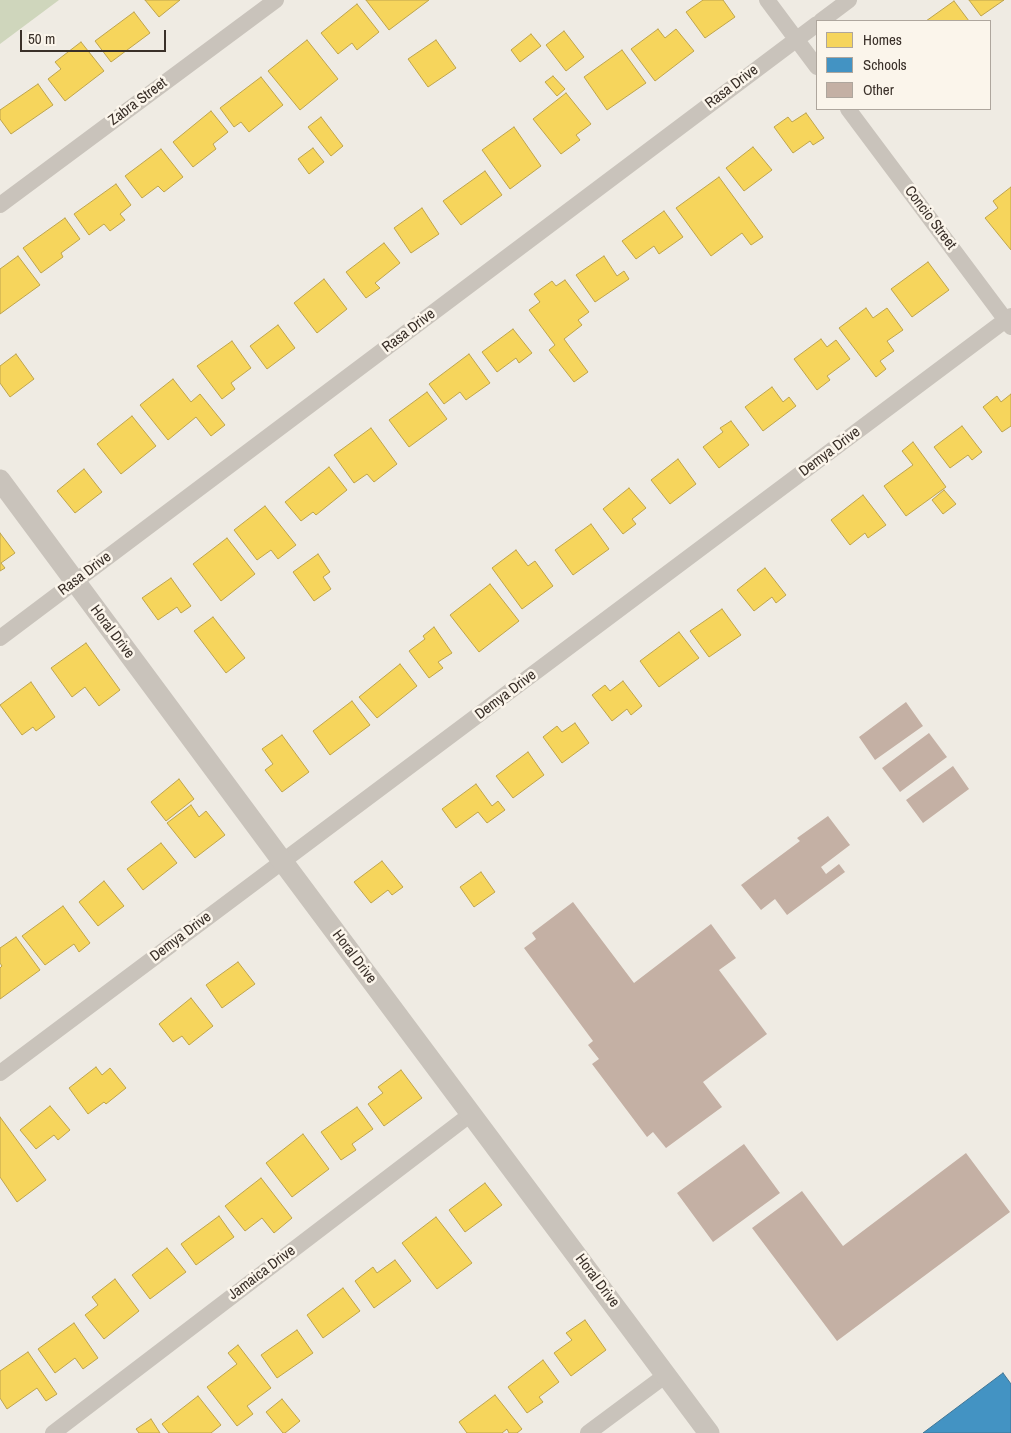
<!DOCTYPE html>
<html>
<head>
<meta charset="utf-8">
<style>
	body { margin:0 }
	#map { position:relative; width:1011px; height:1433px; overflow:hidden; background:#efebe3; font-family:"Archivo Narrow",sans-serif }
	canvas { display:block }
	.legend { position:absolute; left:816px; top:20px; width:175px; height:90px; box-sizing:border-box; background:#fbf5eb; border:1px solid #aea69d; margin:0; padding:6px 9px; list-style:none; font-size:15px; color:#3a3029 }
	.legend li { display:flex; align-items:center; gap:10px; height:25px }
	.legend b { width:25px; border:1px solid #aea69d }
	.scale { position:absolute; left:20px; top:30px; width:146px; height:22px; box-sizing:border-box; border:2px solid #3a3029; border-top:0; padding-left:6px; font-size:15px; line-height:18px; white-space:nowrap; color:#3a3029; -webkit-text-stroke:4px #fbf5eb; paint-order:stroke }
</style>
</head>
<body>
<div id="map">
<canvas width="1011" height="1433"></canvas>
<ul class="legend">
<li><b style="height:14px;background:#f6d55c"></b>Homes</li>
<li><b style="height:14px;background:#4393c3"></b>Schools</li>
<li><b style="height:14px;background:#c4b0a4"></b>Other</li>
</ul>
<div class="scale">50 m</div>
</div>
<script>
const context = document.querySelector('canvas').getContext('2d');
context.lineJoin = 'round';
function fill(path, color) {
  context.fillStyle = color;
  context.fill(path, 'evenodd');
}
function poly(rows) {
  const path = new Path2D();
  for (const r of rows) {
    path.moveTo(r[0], r[1]);
    for (let i = 2; i < r.length; i += 2) path.lineTo(r[i], r[i + 1]);
  }
  return path;
}
function trace(path, color, width, dash) {
  context.strokeStyle = color;
  context.lineWidth = width;
  context.lineCap = dash ? 'butt' : 'round';
  context.setLineDash(dash || []);
  context.stroke(path);
}
function write(font, color, halo, rows, align = 'center') {
  context.font = font + ' "Archivo Narrow",sans-serif';
  context.lineWidth = 5;
  context.setLineDash([]);
  context.textBaseline = 'middle';
  context.strokeStyle = halo;
  context.fillStyle = color;
  for (const [text, x, y, turn = 0] of rows) {
    context.save();
    context.translate(x, y);
    context.rotate((+turn || 0) * Math.PI / 180);
    context.textAlign = isNaN(turn) ? turn : align;
    if (halo) context.strokeText(text, 0, 0);
    context.fillText(text, 0, 0);
    context.restore();
  }
}
const green = poly([
	[0,0,59,0,0,44]
]);
const homes = poly([
	[145,0,180,0,159,17,145,0],
	[366,0,429,0,389,30,366,0],
	[703,0,723,0,735,17,705,38,686,12,703,0],
	[969,0,1004,0,981,16,969,0],
	[954,1,969,21,926,21,954,1],
	[357,4,379,32,357,50,352,43,338,54,321,33,357,4],
	[134,12,150,33,111,62,95,41,134,12],
	[658,29,665,38,676,29,694,51,655,81,631,49,658,29],
	[564,31,584,57,566,71,546,45,564,31],
	[531,34,541,46,520,62,511,50,531,34],
	[307,40,338,79,300,110,268,71,307,40],
	[436,40,456,68,428,87,408,59,436,40],
	[81,42,104,71,65,101,48,79,61,69,55,62,81,42],
	[622,50,646,83,607,110,584,77,622,50],
	[553,76,565,89,557,96,545,82,553,76],
	[261,77,283,105,249,132,241,122,234,127,220,108,261,77],
	[38,84,53,105,11,134,0,119,0,110,38,84],
	[566,93,591,124,576,135,580,140,561,154,533,119,566,93],
	[211,111,228,132,213,144,216,149,193,167,173,142,211,111],
	[806,113,824,138,813,145,810,141,793,153,774,127,788,117,792,122,806,113],
	[321,117,343,146,331,156,308,127,321,117],
	[514,127,541,166,510,189,482,150,514,127],
	[753,147,772,170,744,191,726,168,753,147],
	[313,148,324,162,309,174,298,159,313,148],
	[161,149,183,177,164,192,158,186,142,198,125,176,161,149],
	[485,171,502,195,461,225,443,201,485,171],
	[719,177,763,237,751,245,742,233,711,256,676,208,719,177],
	[116,184,131,205,120,214,125,220,110,231,104,224,89,235,74,214,116,184],
	[1011,187,1011,250,985,218,998,208,993,201,1011,187],
	[422,208,439,234,411,253,394,228,422,208],
	[664,211,683,237,659,254,654,246,636,259,622,241,664,211],
	[65,218,80,239,61,253,63,257,41,273,23,248,65,218],
	[384,243,400,263,375,283,380,288,366,298,346,272,384,243],
	[18,256,40,285,0,314,0,269,18,256],
	[604,256,617,276,624,271,629,279,595,302,576,275,604,256],
	[928,262,949,290,912,317,891,289,928,262],
	[324,279,347,309,317,333,294,303,324,279],
	[565,280,589,312,578,320,582,325,564,339,588,372,574,382,549,350,555,345,529,310,540,302,534,294,552,281,556,286,565,280],
	[866,308,873,318,887,308,903,330,887,341,894,351,880,361,886,369,876,377,839,328,866,308],
	[278,325,295,348,267,369,250,346,278,325],
	[513,329,532,353,519,363,516,358,497,372,482,352,513,329],
	[821,339,827,347,836,340,850,359,827,376,830,380,817,390,794,359,821,339],
	[232,341,251,368,231,383,235,389,222,399,197,366,232,341],
	[16,354,34,379,10,397,0,383,0,366,16,354],
	[469,354,490,383,466,400,460,392,444,404,429,384,469,354],
	[173,379,191,402,200,394,225,425,211,436,196,417,168,440,140,405,173,379],
	[772,387,783,402,789,397,796,406,763,431,745,407,772,387],
	[427,392,447,419,409,447,389,420,427,392],
	[1011,394,1011,426,1002,432,983,407,997,396,1001,402,1011,394],
	[132,416,156,446,121,474,97,444,132,416],
	[731,421,749,445,719,468,703,447,723,432,720,428,731,421],
	[962,426,982,452,972,460,968,455,950,468,934,447,962,426],
	[371,428,397,464,374,482,367,474,354,483,334,455,371,428],
	[913,442,946,487,906,516,884,486,913,465,902,451,913,442],
	[678,459,696,484,670,504,651,480,678,459],
	[329,467,347,490,316,515,313,512,301,521,285,502,329,467],
	[84,469,102,492,75,513,57,491,84,469],
	[629,488,646,508,632,519,636,524,623,534,603,509,629,488],
	[944,490,956,504,943,514,932,500,944,490],
	[863,495,886,525,868,538,865,533,850,545,831,520,863,495],
	[265,506,296,545,278,559,271,550,257,560,234,530,265,506],
	[591,524,609,549,573,575,555,550,591,524],
	[0,533,15,553,1,563,5,568,0,571,0,533],
	[227,538,255,574,221,601,193,564,227,538],
	[516,550,528,566,535,561,553,586,522,609,492,568,516,550],
	[318,554,330,572,323,577,331,589,314,601,293,572,318,554],
	[765,568,786,595,776,603,772,597,754,611,737,590,765,568],
	[171,578,191,606,181,613,177,607,158,620,142,598,171,578],
	[490,584,519,621,479,652,450,615,490,584],
	[722,609,741,635,709,657,690,631,722,609],
	[213,617,245,658,226,673,194,631,213,617],
	[434,627,452,653,438,662,443,668,429,678,409,651,425,639,423,636,434,627],
	[679,632,699,658,659,687,640,661,679,632],
	[86,643,120,690,99,706,85,687,72,697,51,668,86,643],
	[400,664,417,686,377,718,359,697,400,664],
	[623,681,642,706,631,715,627,709,612,721,592,695,605,685,610,691,623,681],
	[31,682,55,717,36,731,33,727,22,735,0,705,31,682],
	[352,701,370,725,330,755,313,731,352,701],
	[575,723,589,743,562,763,543,737,557,726,562,732,575,723],
	[282,735,309,772,282,792,265,770,273,764,262,749,282,735],
	[528,752,544,775,513,798,496,776,528,752],
	[179,779,194,799,166,821,151,802,179,779],
	[476,784,492,806,498,801,505,810,487,823,478,812,456,828,442,809,476,784],
	[191,805,199,817,206,811,225,835,195,858,167,823,191,805],
	[161,843,177,863,143,890,127,869,161,843],
	[382,861,403,887,392,895,388,890,371,903,354,882,382,861],
	[481,872,495,892,474,907,460,887,481,872],
	[104,881,124,906,98,926,79,902,104,881],
	[63,906,90,943,79,952,74,944,45,965,22,936,63,906],
	[16,937,40,970,0,999,0,968,2,966,0,963,0,948,16,937],
	[238,962,255,984,222,1008,206,985,238,962],
	[191,998,213,1026,189,1045,182,1036,173,1042,159,1024,191,998],
	[96,1067,102,1075,110,1068,126,1088,106,1104,104,1102,88,1114,69,1088,96,1067],
	[401,1070,422,1098,384,1126,368,1104,383,1093,378,1087,401,1070],
	[50,1106,70,1130,58,1140,54,1135,36,1149,20,1130,50,1106],
	[357,1107,373,1129,352,1144,356,1150,341,1160,321,1132,357,1107],
	[0,1117,46,1180,17,1202,0,1177,0,1117],
	[303,1134,329,1169,292,1197,266,1163,303,1134],
	[261,1178,292,1218,274,1233,262,1218,245,1231,225,1206,261,1178],
	[485,1183,502,1205,465,1232,449,1210,485,1183],
	[219,1216,234,1237,196,1265,181,1244,219,1216],
	[436,1217,472,1263,437,1289,402,1243,436,1217],
	[167,1248,186,1272,150,1299,132,1275,167,1248],
	[395,1260,411,1281,374,1308,355,1281,373,1267,377,1273,395,1260],
	[115,1279,139,1311,104,1339,85,1315,98,1305,92,1297,115,1279],
	[343,1288,360,1311,323,1338,307,1315,343,1288],
	[585,1320,606,1350,571,1376,554,1353,572,1340,566,1333,585,1320],
	[74,1323,98,1358,83,1369,75,1358,55,1373,38,1349,74,1323],
	[297,1330,313,1353,277,1378,261,1355,297,1330],
	[238,1345,271,1388,247,1406,253,1414,237,1426,207,1387,237,1364,228,1353,238,1345],
	[28,1352,57,1394,46,1401,37,1388,7,1409,0,1398,0,1371,28,1352],
	[543,1360,559,1382,539,1397,543,1402,527,1413,508,1387,543,1360],
	[495,1395,522,1429,517,1433,509,1433,507,1429,502,1433,467,1433,459,1422,495,1395],
	[198,1396,221,1425,211,1433,169,1433,162,1424,198,1396],
	[282,1399,300,1421,285,1433,283,1433,266,1412,282,1399],
	[151,1419,160,1433,139,1433,136,1429,151,1419]
]);
const schools = poly([
	[1003,1373,1011,1384,1011,1433,923,1433,1003,1373]
]);
const building = poly([
	[906,702,923,726,875,760,859,737],
	[929,733,947,757,900,792,882,768],
	[953,766,969,789,923,823,906,800],
	[828,816,850,845,821,867,826,874,839,864,845,872,787,915,775,899,761,910,741,885,800,841,797,838],
	[573,902,634,983,711,924,736,958,719,970,767,1034,703,1082,722,1107,666,1148,653,1132,647,1137,592,1064,599,1059,588,1045,593,1041,524,948,536,939,532,933],
	[744,1144,780,1193,713,1242,677,1193],
	[966,1153,1010,1212,837,1341,752,1228,802,1191,843,1246]
]);
const minor = poly([
	[767,0,817,67],
	[821,21,849,0],
	[848,109,1011,327],
	[0,205,276,0],
	[0,638,817,24],
	[0,1073,1011,316],
	[53,1433,471,1114],
	[588,1433,666,1375]
]);
const tertiary = poly([
	[0,480,283,862,709,1433]
]);
const streetNames = [
	["Rasa Drive",732,87,-37],
	["Zabra Street",138,102,-37],
	["Concio Street",930,218,53],
	["Rasa Drive",409,331,-37],
	["Demya Drive",830,452,-37],
	["Rasa Drive",85,574,-37],
	["Horal Drive",112,632,53],
	["Demya Drive",506,695,-37],
	["Demya Drive",181,937,-37],
	["Horal Drive",354,957,53],
	["Jamaica Drive",262,1273,-37],
	["Horal Drive",597,1281,53]
];
fill(green, '#cfd6bc');
fill(homes, '#f6d55c');
trace(homes, '#bea44d', 1);
fill(schools, '#4393c3');
trace(schools, '#407595', 1);
fill(building, '#c4b0a4');
trace(minor, '#c9c3bb', 16);
trace(tertiary, '#c9c3bb', 21);
write('15px', '#3a3029', '#fbf5eb', streetNames);
</script>
</body>
</html>
